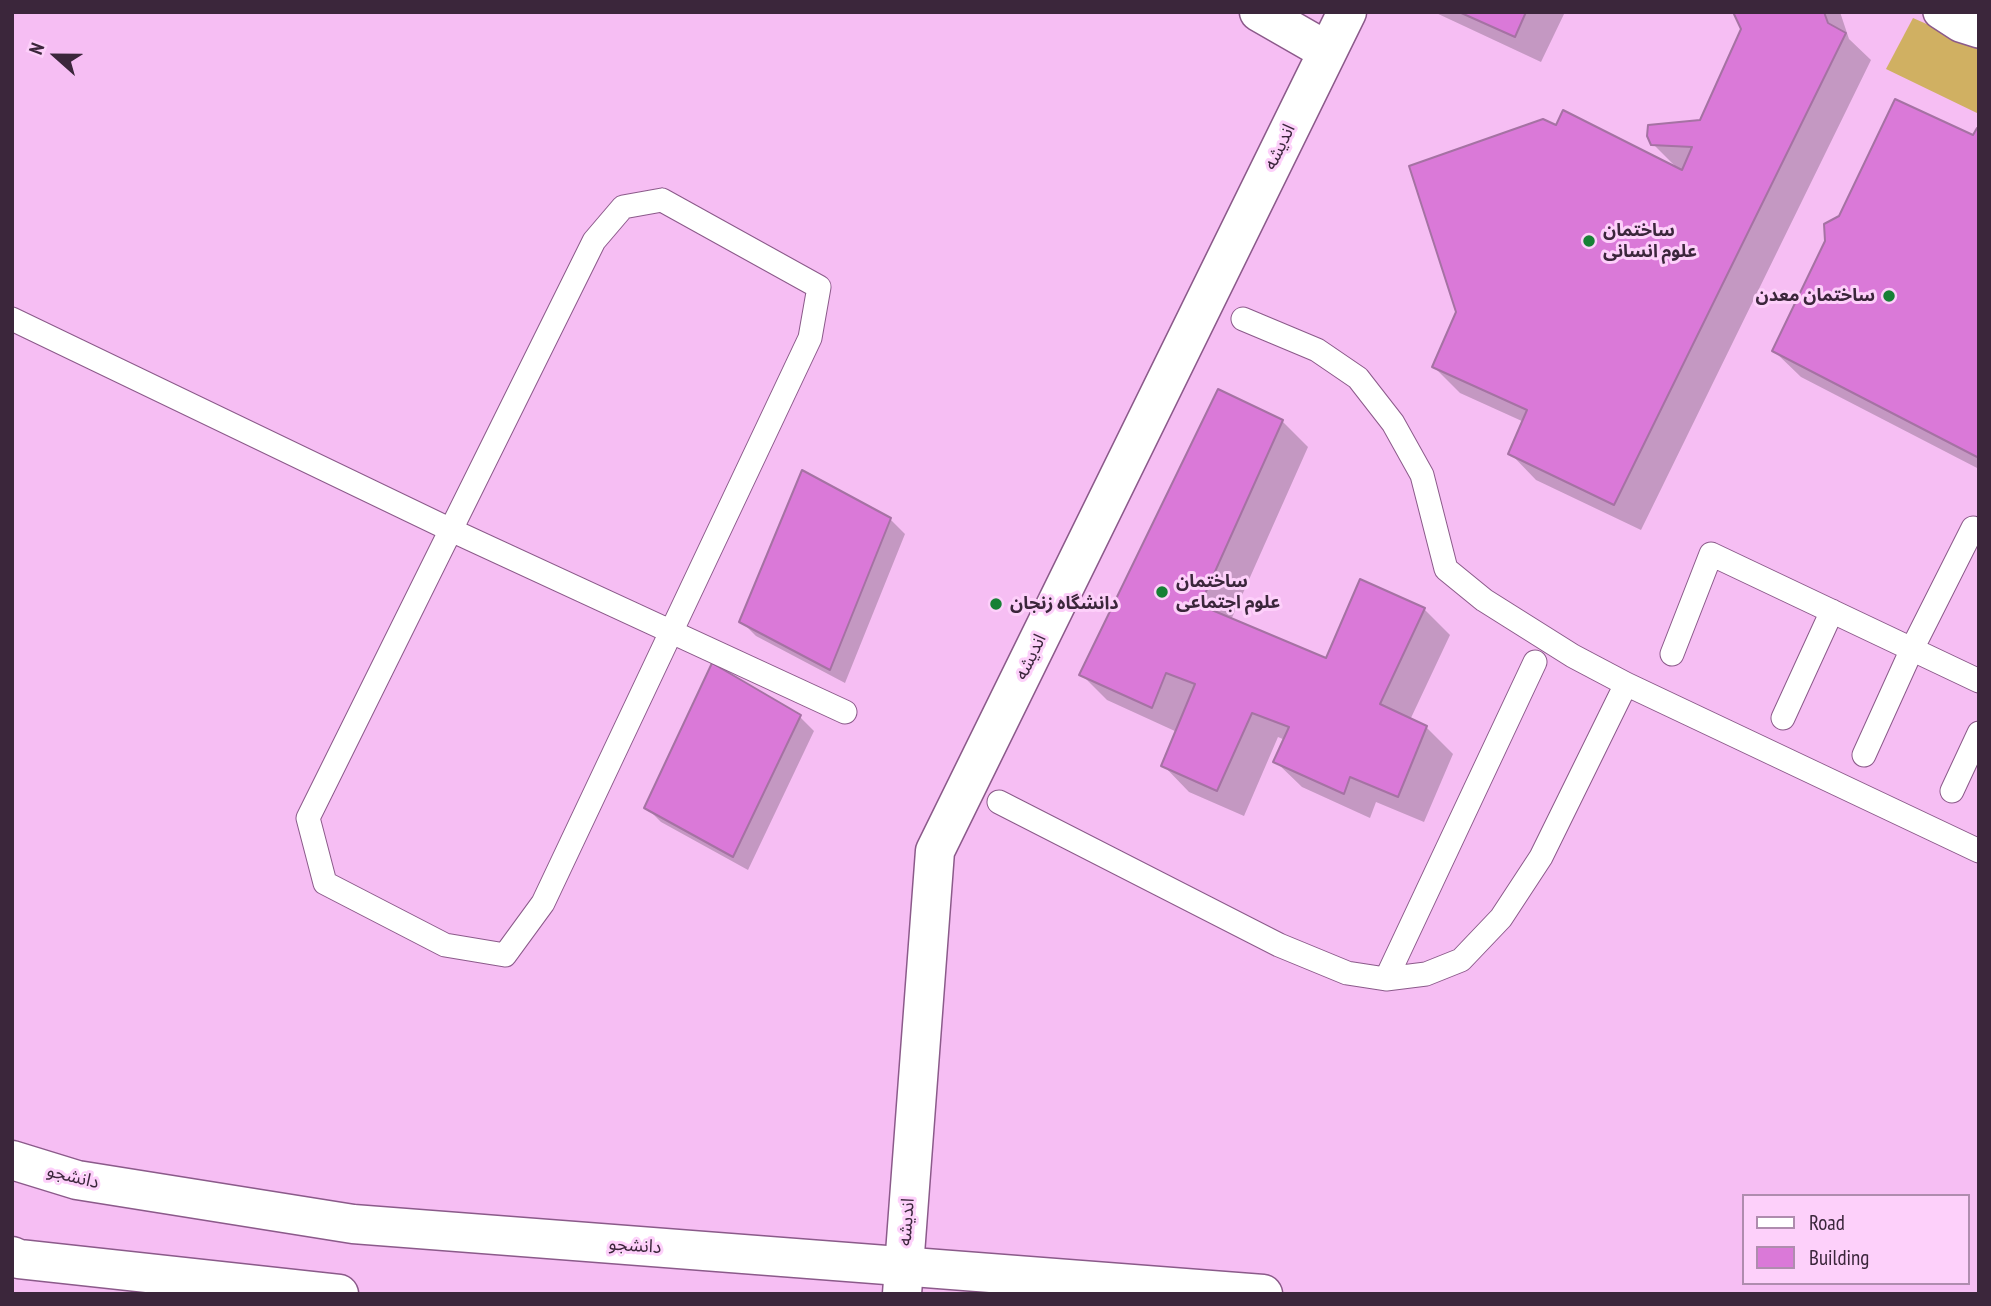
<!DOCTYPE html>
<html>
<head>
<meta charset="utf-8">
<style>
	body { margin:0 }
	#map { position:relative; width:1991px; height:1306px; overflow:hidden; background:#f6bef3; font-family:"PT Sans Narrow",sans-serif }
	canvas { display:block }
	.frame { position:absolute; inset:0; border:14px solid #3b263b; pointer-events:none }
	.legend { position:absolute; left:1742px; top:1194px; width:228px; height:91px; box-sizing:border-box; background:#fdd0fa; border:2px solid #af8cae; margin:0; padding:9px 12px; list-style:none; font-size:21px; color:#3b263b }
	.legend li { display:flex; align-items:center; gap:14px; height:35px }
	.legend b { width:35px; border:2px solid #af8cae }
	.north { position:absolute; left:21px; top:21px; width:70px; height:70px; -webkit-text-stroke:5px #fdd0fa; paint-order:stroke; rotate:291deg; font-size:19px; font-weight:700; line-height:28px; text-align:center; color:#3b263b }
	.north::after { content:''; display:block; margin:auto; width:24px; height:32px; background:#3b263b; clip-path:polygon(50% 0,100% 100%,50% 72%,0 100%) }
</style>
</head>
<body>
<div id="map">
<canvas width="1991" height="1306"></canvas>
<div class="frame"></div>
<ul class="legend">
<li><b style="height:9px;background:#fff"></b>Road</li>
<li><b style="height:19px;background:#da79d8"></b>Building</li>
</ul>
<div class="north">N</div>
</div>
<script>
const context = document.querySelector('canvas').getContext('2d');
context.lineJoin = 'round';
function fill(path, color) {
  context.fillStyle = color;
  context.fill(path, 'evenodd');
}
function poly(rows) {
  const path = new Path2D();
  for (const r of rows) {
    path.moveTo(r[0], r[1]);
    for (let i = 2; i < r.length; i += 2) path.lineTo(r[i], r[i + 1]);
  }
  return path;
}
function trace(path, color, width, dash) {
  context.strokeStyle = color;
  context.lineWidth = width;
  context.lineCap = dash ? 'butt' : 'round';
  context.setLineDash(dash || []);
  context.stroke(path);
}
function write(font, color, halo, rows, align = 'center') {
  context.font = font + ' "PT Sans Narrow","Noto Sans Arabic",sans-serif';
  context.lineWidth = 6;
  context.setLineDash([]);
  context.textBaseline = 'middle';
  context.strokeStyle = halo;
  context.fillStyle = color;
  for (const [text, x, y, turn = 0] of rows) {
    context.save();
    context.translate(x, y);
    context.rotate((+turn || 0) * Math.PI / 180);
    context.textAlign = isNaN(turn) ? turn : align;
    if (halo) context.strokeText(text, 0, 0);
    context.fillText(text, 0, 0);
    context.restore();
  }
}
const green = poly([
	[1913,18,1979,47,1979,114,1886,69]
]);
const shadow = poly([
	[1434,12,1565,12,1541,62],
	[1735,12,1840,12,1849,39,1871,60,1641,530,1536,480,1510,453,1524,422,1460,393,1434,367,1677,168,1653,144,1701,121,1743,29],
	[1979,131,1979,469,1801,377,1774,351],
	[1282,421,1308,447,1231,620,1327,660,1424,609,1450,635,1410,720,1426,727,1453,754,1424,822,1376,802,1370,818,1302,787,1275,761,1285,740,1278,737,1244,816,1189,792,1163,765,1177,732,1107,700,1081,674],
	[890,519,905,534,845,683,756,636,741,621],
	[800,717,814,731,748,870,661,822,646,807]
]);
const building = poly([
	[1459,12,1526,12,1515,37,1459,12],
	[1733,12,1824,12,1828,23,1846,33,1614,505,1508,454,1527,410,1432,367,1456,312,1409,166,1543,119,1556,125,1563,110,1682,170,1692,147,1651,145,1647,136,1648,125,1700,120,1741,29,1733,12],
	[1895,99,1973,135,1977,128,1979,129,1979,458,1772,351,1825,241,1824,224,1839,216,1895,99],
	[1218,389,1283,420,1200,605,1326,658,1360,579,1425,608,1380,704,1427,726,1398,797,1350,777,1344,794,1273,762,1289,727,1252,713,1217,791,1161,766,1195,684,1166,673,1152,708,1079,675,1218,389],
	[802,470,891,518,830,670,739,622,802,470],
	[712,663,801,715,733,857,644,808,712,663]
]);
const service = poly([
	[662,200,819,287,810,338,543,903,505,955,445,945,325,883,308,818,594,241,623,207,662,200],
	[12,319,451,530,845,712],
	[1243,319,1317,350,1358,378,1393,423,1422,475,1446,569,1484,600,1573,656,1626,684,1979,851],
	[1672,654,1711,554,1979,681],
	[1783,718,1832,611],
	[1864,755,1912,649,1973,528],
	[1952,791,1979,733],
	[999,802,1279,945,1347,973,1386,979,1426,974,1461,960,1501,918,1541,857,1626,684],
	[1386,979,1535,662]
]);
const pedestrian = poly([
	[1940,12,1960,25,1979,31]
]);
const tertiary = poly([
	[1259,12,1327,51],
	[902,1294,935,851,1347,12]
]);
const secondary = poly([
	[12,1160,77,1180,353,1224,1263,1294],
	[12,1256,19,1259,339,1294]
]);
const markers = [
	[1589,241,7,"#168035"],
	[1889,296,7,"#168035"],
	[1162,592,7,"#168035"],
	[996,604,7,"#168035"]
];
const streetNames = [
	["اندیشه",1280,147,-64],
	["اندیشه",1031,657,-64],
	["دانشجو",73,1177,14],
	["اندیشه",907,1222,-86],
	["دانشجو",635,1246,4]
];
const poiNames = [
	["ساختمان",1603,231],
	["علوم انسانی",1603,252],
	["ساختمان معدن",1875,296,"right"],
	["ساختمان",1176,582],
	["علوم اجتماعی",1176,603],
	["دانشگاه زنجان",1010,604]
];
fill(green, '#d0b062');
fill(shadow, '#0003');
fill(building, '#da79d8');
trace(building, '#a572a3', 2);
trace(service, '#8b5a8a', 25);
trace(pedestrian, '#8b5a8a', 36);
trace(tertiary, '#8b5a8a', 41);
trace(secondary, '#8b5a8a', 41);
trace(service, '#fff', 23);
trace(pedestrian, '#fff', 33);
trace(tertiary, '#fff', 38);
trace(secondary, '#fff', 38);
for (const [x, y, r, color] of markers) {
  const dot = new Path2D();
  dot.arc(x, y, r, 0, 2 * Math.PI);
  context.fillStyle = color;
  context.fill(dot);
  trace(dot, '#fdd0fa', 2.5);
}
write('18px', '#3b263b', '#fdd0fa', streetNames);
write('bold 18px', '#3b263b', '#fdd0fa', poiNames, 'left');
</script>
</body>
</html>
